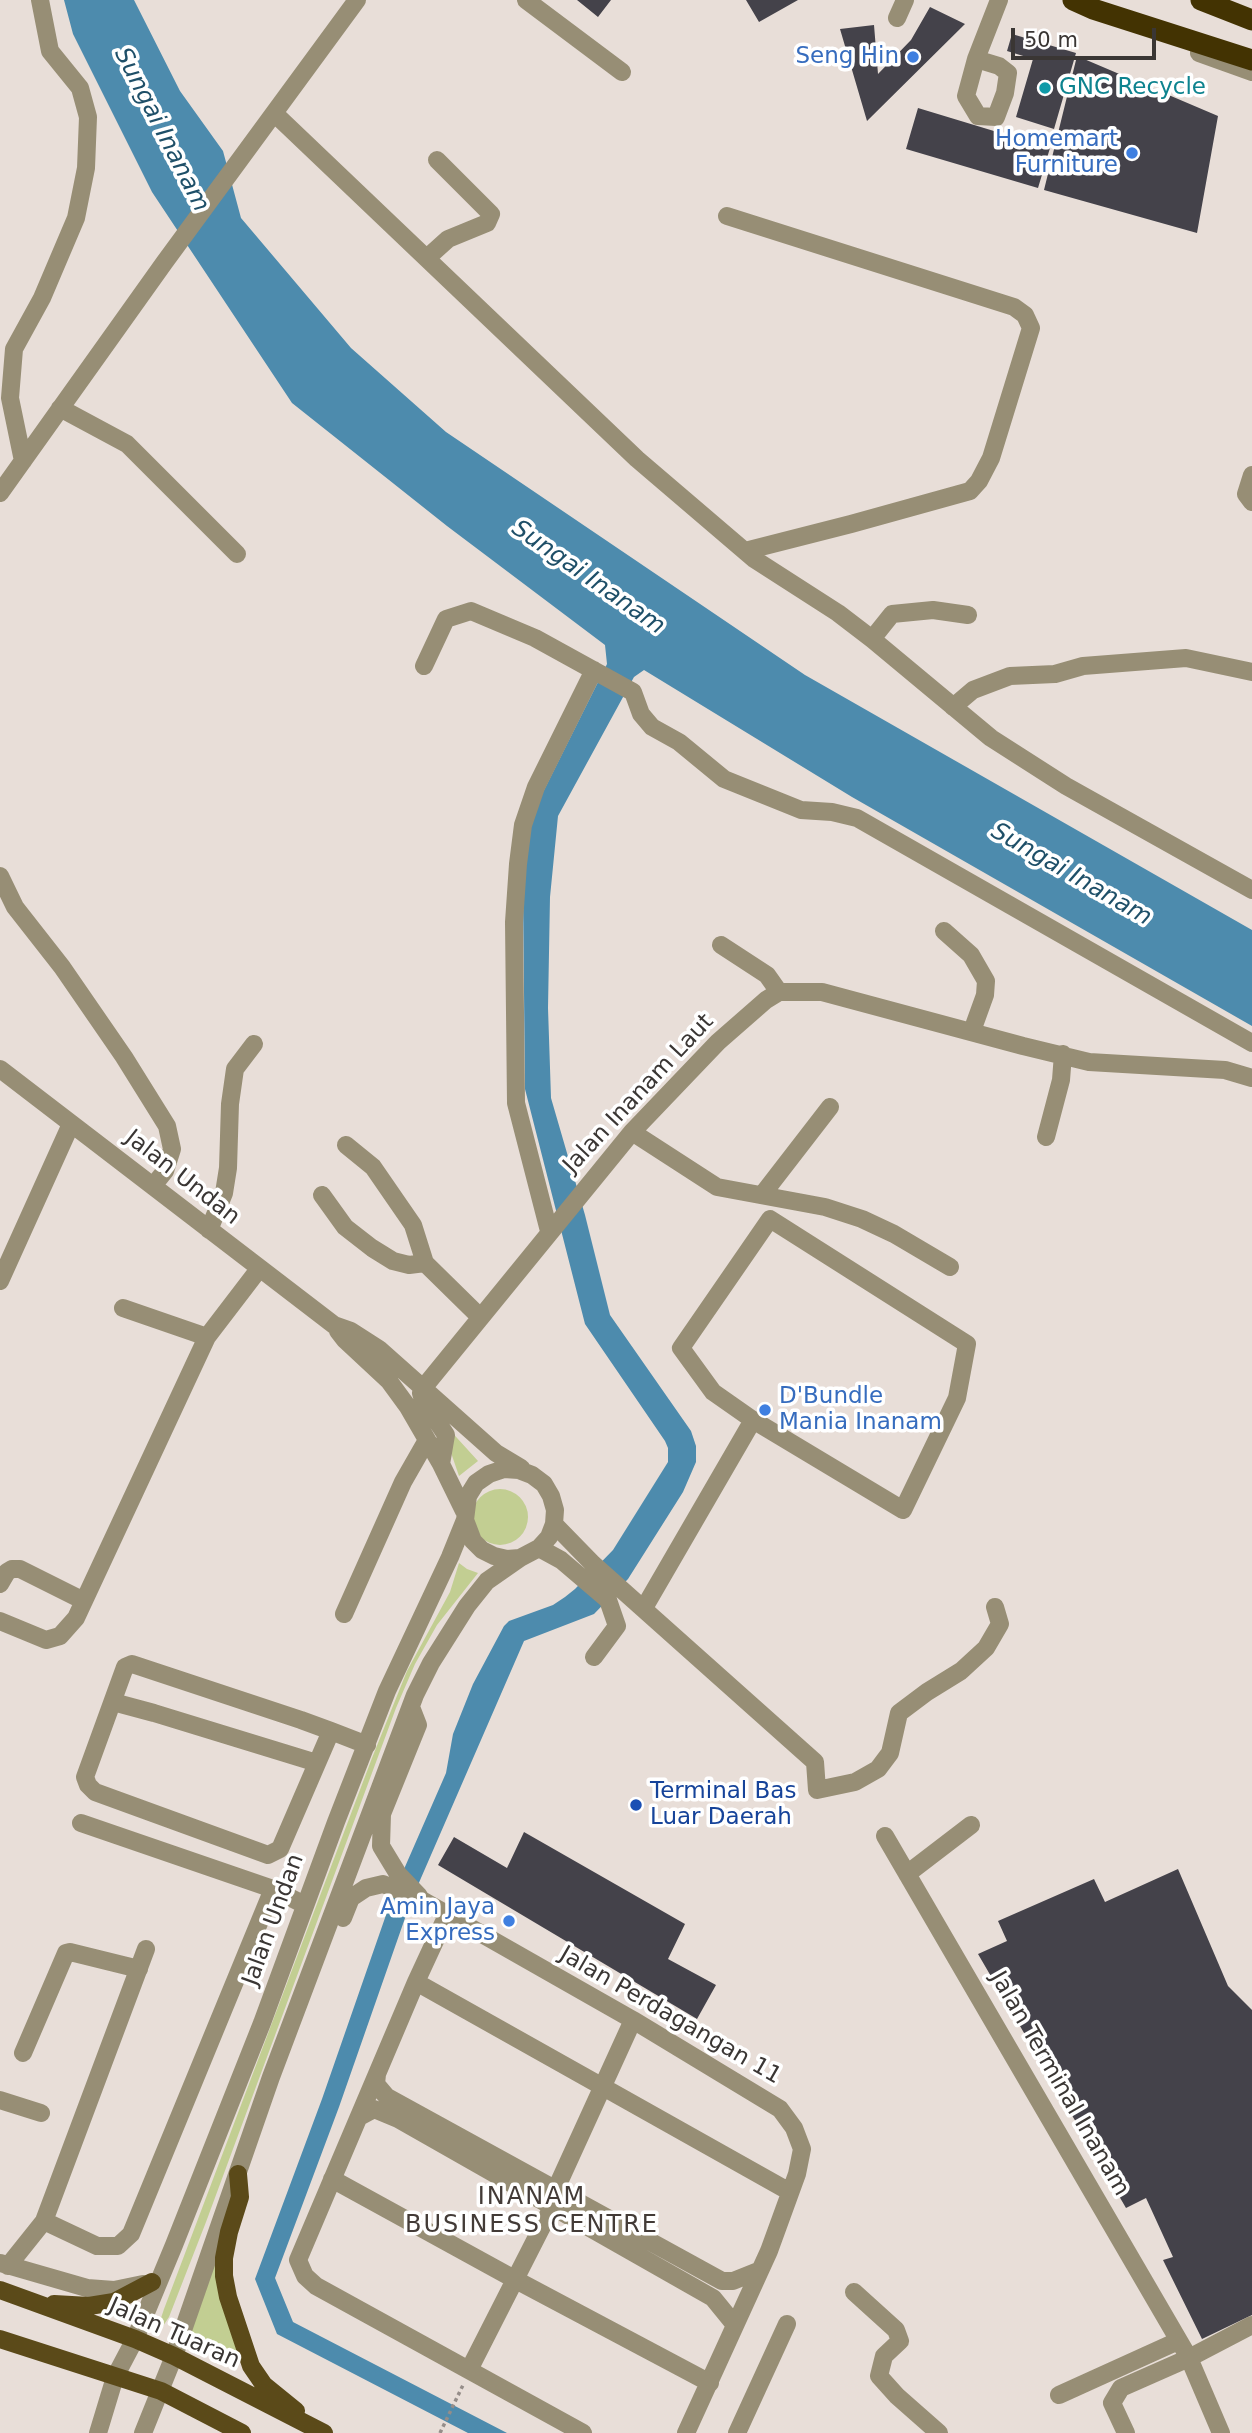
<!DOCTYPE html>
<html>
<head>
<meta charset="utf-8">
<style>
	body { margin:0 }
	#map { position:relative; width:1252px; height:2433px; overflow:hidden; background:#e8ded8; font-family:"DejaVu Sans",sans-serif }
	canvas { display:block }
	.scale { position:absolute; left:1011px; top:28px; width:145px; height:32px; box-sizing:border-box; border:4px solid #3a3634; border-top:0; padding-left:9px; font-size:21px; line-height:24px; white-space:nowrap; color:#3a3634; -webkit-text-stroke:5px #fff; paint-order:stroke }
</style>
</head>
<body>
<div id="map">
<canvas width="1252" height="2433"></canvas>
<div class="scale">50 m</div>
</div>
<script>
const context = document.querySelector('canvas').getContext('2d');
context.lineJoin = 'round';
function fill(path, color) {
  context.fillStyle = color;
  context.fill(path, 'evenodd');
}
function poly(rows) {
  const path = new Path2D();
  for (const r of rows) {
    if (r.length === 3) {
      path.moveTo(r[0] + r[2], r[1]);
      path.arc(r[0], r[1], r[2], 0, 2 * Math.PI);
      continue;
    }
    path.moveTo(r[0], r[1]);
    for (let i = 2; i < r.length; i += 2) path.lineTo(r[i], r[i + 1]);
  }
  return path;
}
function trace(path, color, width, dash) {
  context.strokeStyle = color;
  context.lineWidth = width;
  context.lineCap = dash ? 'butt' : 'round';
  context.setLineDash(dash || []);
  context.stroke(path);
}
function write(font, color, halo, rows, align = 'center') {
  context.font = font + ' "DejaVu Sans",sans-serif';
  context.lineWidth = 7;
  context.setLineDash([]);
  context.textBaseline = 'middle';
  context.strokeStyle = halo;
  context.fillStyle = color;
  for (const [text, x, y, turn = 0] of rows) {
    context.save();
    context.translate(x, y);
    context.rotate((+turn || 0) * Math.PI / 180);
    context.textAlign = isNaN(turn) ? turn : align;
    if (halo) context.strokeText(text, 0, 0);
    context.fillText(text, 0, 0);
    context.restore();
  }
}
const green = poly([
	[427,1405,478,1461,459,1476,448,1444],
	[500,1517,28],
	[459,1563,467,1569,478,1573,437,1625,415,1664,396,1708,206,2222,169,2317,161,2329,159,2324,164,2309,372,1758,407,1671,450,1592],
	[215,2264,219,2266,245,2362,185,2337]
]);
const water = poly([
	[64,0,134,0,180,91,223,151,241,218,351,348,446,432,805,675,1252,930,1252,1026,852,797,644,670,634,677,558,816,550,897,548,1008,551,1098,585,1215,610,1315,691,1431,696,1446,696,1462,683,1492,628,1579,594,1614,524,1641,411,1901,339,2107,275,2278,293,2322,507,2433,468,2433,277,2334,255,2279,322,2099,394,1892,446,1773,453,1734,473,1684,504,1626,509,1621,553,1605,565,1597,575,1589,613,1550,668,1462,668,1448,665,1441,585,1324,525,1089,523,895,529,832,536,806,607,664,605,645,447,526,292,403,152,192,73,34]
]);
const building = poly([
	[577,0,611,0,598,17],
	[746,0,798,0,759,22],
	[930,7,965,24,867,121,840,29,874,25,878,74,911,40],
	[1012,34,1076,53,1054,129,1016,117,1033,59,1007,51],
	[1077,56,1218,116,1197,233,1044,190],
	[918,108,1050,148,1038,188,906,149],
	[524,1832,685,1924,668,1959,716,1985,697,2019,438,1865,454,1837,507,1868],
	[1178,1869,1228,1986,1252,2010,1252,2315,1202,2339,1163,2260,1173,2257,1146,2198,1126,2208,978,1954,1007,1941,998,1921,1094,1879,1105,1902]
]);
const path = poly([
	[440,2433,463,2385]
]);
const minor = poly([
	[526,0,622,72],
	[897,18,905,0],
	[1199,53,1252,72],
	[976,59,999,66,1008,73,1005,93,996,117,978,116,966,96,976,59,999,0],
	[274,113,637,459,754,559,838,613,872,639,991,738,1066,786,1252,890],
	[727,216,1014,307,1025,315,1031,328,991,458,979,481,970,491,851,524,745,551],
	[428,257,448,239,487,223,491,214,437,160],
	[60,408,127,444,237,554],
	[23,461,10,398,14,349,42,298,76,218,86,168,88,117,80,88,50,51,40,0],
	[1252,475,1246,494,1252,502],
	[0,493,164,263,357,0],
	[872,639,892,614,933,610,968,615],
	[424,666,446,619,471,611,535,638,633,692,641,714,652,727,679,742,724,779,801,810,832,812,857,818,1252,1043],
	[953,707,973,690,1010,676,1055,674,1083,666,1186,658,1252,672],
	[0,876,15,907,62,967,124,1057,167,1126,172,1149,165,1171,153,1186],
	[944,931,971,955,986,981,985,995,972,1031],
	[721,945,767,975,779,992],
	[0,1069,334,1325,351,1331,379,1349,496,1453,521,1468],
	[632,1132,717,1187,825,1207,862,1219,894,1234,950,1267],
	[1046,1137,1061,1080,1063,1054],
	[346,1145,373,1167,413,1225,425,1263,480,1317],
	[322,1195,345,1227,372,1248,393,1261,409,1265,425,1263],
	[762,1195,830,1107],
	[209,1230,224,1193,228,1168,230,1104,235,1069,254,1044],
	[549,1231,516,1103,514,922,518,864,523,825,536,787,594,670],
	[0,1281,71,1124],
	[123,1308,207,1337],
	[338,1331,345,1340,389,1381,408,1407,441,1464,464,1511],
	[441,1464,446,1435,423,1400,421,1393,424,1387,632,1132,718,1042,766,1000,779,992,822,992,1023,1046,1089,1062,1225,1070,1252,1078],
	[554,1524,593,1564,815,1762,817,1790,855,1782,878,1769,890,1753,899,1713,927,1692,961,1671,986,1648,1000,1624,995,1607],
	[539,1548,561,1560,608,1600,617,1626,594,1657],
	[0,1584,7,1572,12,1569,20,1569,84,1601],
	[644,1608,753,1420,713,1392,681,1348,770,1219,967,1344,957,1398,903,1510,753,1420],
	[344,1614,403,1482,427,1440],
	[0,1621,46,1640,60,1636,76,1618,207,1337,259,1269],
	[113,1702,154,1713,317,1763],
	[411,1707,418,1725,382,1814,381,1846,398,1874,419,1896],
	[331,1731,280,1849,268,1855,95,1792,88,1785,85,1777,125,1667,132,1664,301,1720,331,1731,367,1745],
	[885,1836,1189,2358,1252,2325],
	[907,1874,971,1825],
	[273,1889,305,1905],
	[447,1915,416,1982,298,2260,305,2276,316,2286,583,2433],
	[343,1918,351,1898,366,1888,383,1884,422,1900,633,2020,780,2109,794,2128,802,2149,797,2174,769,2251,686,2433],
	[416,1982,790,2192],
	[23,2053,66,1953,70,1952,139,1969],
	[377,2074,376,2084,387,2097,722,2281,733,2281,758,2271],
	[0,2100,41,2113],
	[359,2117,374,2109,398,2119,713,2298,735,2325],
	[332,2179,516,2280,710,2383],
	[555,2191,633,2020],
	[44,2221,97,2246,118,2246,131,2234,273,1889,81,1823],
	[0,2263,87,2288,114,2290,143,2284],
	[8,2266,44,2221,146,1949],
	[854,2292,896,2330,900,2341,884,2356,879,2376,897,2396,939,2433],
	[469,2370,552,2207],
	[1059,2395,1178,2341],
	[98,2433,115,2377,135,2339,174,2245,262,2023,336,1822,387,1691,450,1557,465,1520,468,1496,476,1483,489,1474,504,1469,519,1470,532,1475,544,1484,551,1496,555,1510,554,1524,549,1537,539,1548,520,1558,507,1559,494,1556,482,1550,473,1541,465,1520],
	[143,2433,174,2356,271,2077,415,1695,431,1663,467,1606,487,1581,520,1558],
	[737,2433,787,2324],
	[1126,2433,1112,2403,1121,2388,1189,2358,1221,2433]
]);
const major = poly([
	[238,2174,240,2197,229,2232,224,2258,224,2276,228,2297,251,2366,264,2385,296,2411],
	[0,2290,135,2339,174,2356,324,2433],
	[54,2304,89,2306,114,2302,152,2282],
	[0,2339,161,2391,242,2433]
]);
const highway = poly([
	[1073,0,1093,9,1252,60],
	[1201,0,1252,20]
]);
const markers = [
	[913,57,7,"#3f7fe0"],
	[1045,88,7,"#0f9aa8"],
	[1132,153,7,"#3f7fe0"],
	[765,1410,7,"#3f7fe0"],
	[636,1805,7,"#1a4fb4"],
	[509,1921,7,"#3f7fe0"]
];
const shopNames = [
	["Seng Hin",899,57],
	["Homemart",1118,140],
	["Furniture",1118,166],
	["D'Bundle",779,1397,"left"],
	["Mania Inanam",779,1423,"left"],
	["Amin Jaya",495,1908],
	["Express",495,1934]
];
const cultureNames = [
	["GNC Recycle",1059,88]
];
const streetNames = [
	["Jalan Inanam Laut",639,1094,-47],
	["Jalan Undan",182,1178,38],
	["Jalan Undan",274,1920,-70],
	["Jalan Perdagangan 11",670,2016,30],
	["Jalan Terminal Inanam",1059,2084,60],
	["Jalan Tuaran",174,2334,24]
];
const transitNames = [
	["Terminal Bas",650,1792],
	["Luar Daerah",650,1818]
];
const waterNames = [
	["Sungai Inanam",161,130,63],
	["Sungai Inanam",588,578,35],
	["Sungai Inanam",1071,875,30]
];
const neighbourhoodNames = [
	["INANAM",532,2198],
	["BUSINESS CENTRE",532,2226]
];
fill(green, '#c2ce92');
fill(water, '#4d8bad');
fill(building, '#44424a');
trace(path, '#958d89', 3.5, [3.5, 3.5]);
trace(minor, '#978e75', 18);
trace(major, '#5b4a19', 18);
trace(highway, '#433302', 21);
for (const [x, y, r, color] of markers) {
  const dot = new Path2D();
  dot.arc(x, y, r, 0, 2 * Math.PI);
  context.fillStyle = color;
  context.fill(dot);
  trace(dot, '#fff', 2.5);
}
write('23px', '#366cbe', '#fff', shopNames, 'right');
write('23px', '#0d838f', '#fff', cultureNames, 'left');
write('23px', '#3a3634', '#fff', streetNames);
write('23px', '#164399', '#fff', transitNames, 'left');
write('italic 24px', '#1e4f68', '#fff', waterNames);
context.letterSpacing = '2px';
write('24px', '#433b37', '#fff', neighbourhoodNames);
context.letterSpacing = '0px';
</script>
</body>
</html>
